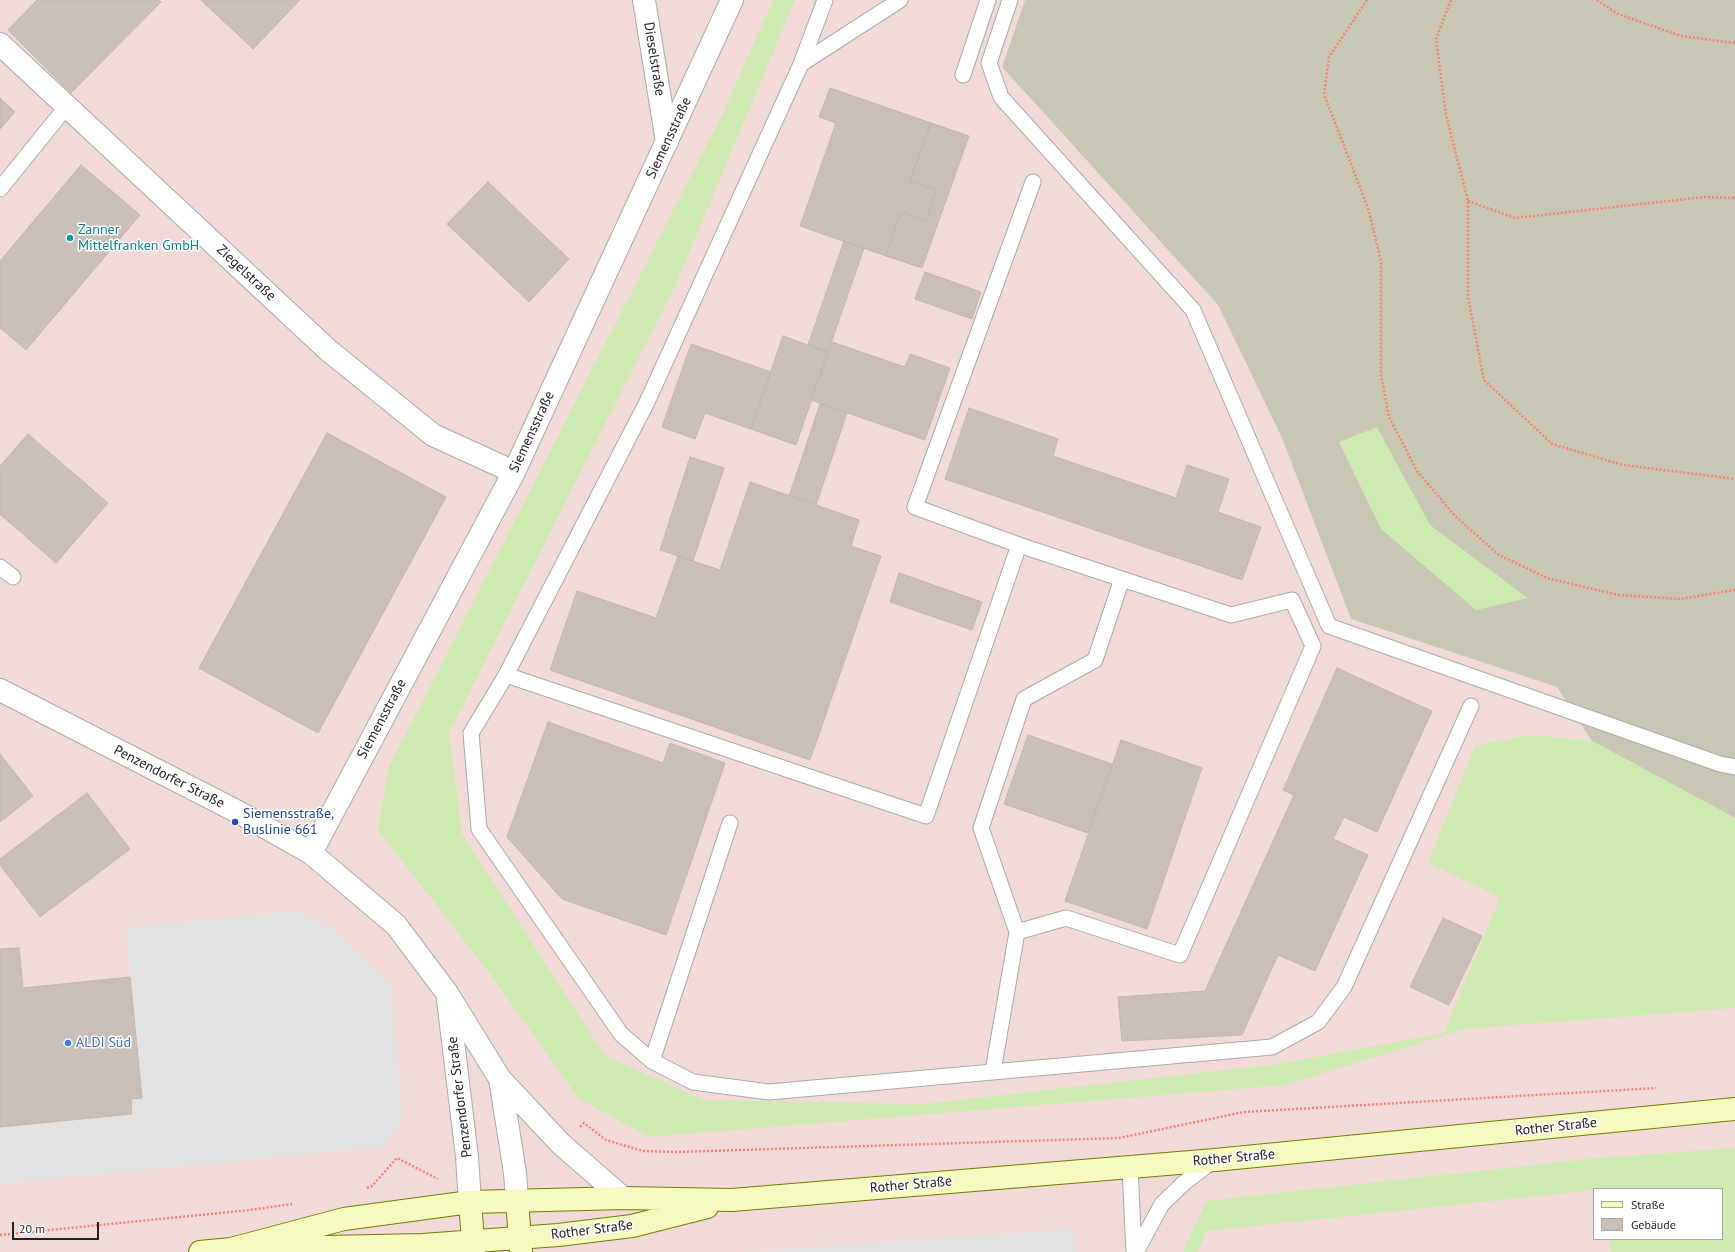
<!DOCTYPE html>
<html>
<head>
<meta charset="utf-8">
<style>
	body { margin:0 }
	#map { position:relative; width:1735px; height:1252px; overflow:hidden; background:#f2efe9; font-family:"PT Sans",sans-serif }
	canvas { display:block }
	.legend { position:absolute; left:1593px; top:1188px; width:130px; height:52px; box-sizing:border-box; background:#fff; border:1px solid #a7a7a7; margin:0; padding:5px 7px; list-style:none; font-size:12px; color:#222 }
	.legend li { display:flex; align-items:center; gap:8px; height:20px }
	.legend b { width:20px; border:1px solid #a7a7a7 }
	.scale { position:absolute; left:12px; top:1222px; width:87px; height:18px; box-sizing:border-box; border:2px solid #222; border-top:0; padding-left:5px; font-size:12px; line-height:14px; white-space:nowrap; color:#222; -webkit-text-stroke:3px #fff; paint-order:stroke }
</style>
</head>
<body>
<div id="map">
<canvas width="1735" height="1252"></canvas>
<ul class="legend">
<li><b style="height:5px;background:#f7fabf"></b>Straße</li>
<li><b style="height:11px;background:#c7bfb8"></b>Gebäude</li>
</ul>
<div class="scale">20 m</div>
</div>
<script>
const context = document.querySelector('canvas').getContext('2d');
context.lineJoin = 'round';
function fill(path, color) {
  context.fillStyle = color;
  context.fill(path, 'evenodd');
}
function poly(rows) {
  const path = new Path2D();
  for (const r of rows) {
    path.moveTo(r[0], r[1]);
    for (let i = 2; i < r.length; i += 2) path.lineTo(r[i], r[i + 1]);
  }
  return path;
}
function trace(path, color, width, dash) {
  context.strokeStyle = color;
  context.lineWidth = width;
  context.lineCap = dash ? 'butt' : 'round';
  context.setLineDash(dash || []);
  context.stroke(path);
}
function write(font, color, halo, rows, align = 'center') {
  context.font = font + ' "PT Sans",sans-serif';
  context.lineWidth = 3;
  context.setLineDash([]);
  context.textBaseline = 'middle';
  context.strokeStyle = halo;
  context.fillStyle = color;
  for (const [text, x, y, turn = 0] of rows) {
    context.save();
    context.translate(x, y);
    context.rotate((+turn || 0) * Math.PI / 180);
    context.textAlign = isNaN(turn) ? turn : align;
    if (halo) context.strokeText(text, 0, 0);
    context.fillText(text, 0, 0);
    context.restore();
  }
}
const commercial = poly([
	[0,0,1025,0,1002,67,1218,305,1282,438,1351,619,1557,687,1592,741,1735,818,1735,1252,0,1252],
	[1594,1189,1722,1189,1722,1239,1594,1239]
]);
const construction = poly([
	[1025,0,1735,0,1735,818,1592,741,1557,687,1351,619,1282,438,1218,305,1002,67]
]);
const grass = poly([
	[773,0,795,0,675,286,449,732,462,834,605,1056,704,1100,924,1104,1278,1064,1444,1033,1500,897,1428,863,1475,746,1530,735,1592,741,1735,818,1735,1008,1465,1029,1286,1085,650,1137,579,1099,488,971,378,830,388,769,722,115],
	[1377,427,1430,525,1528,598,1476,610,1381,529,1339,442],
	[1735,1148,1735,1252,1611,1252,1610,1239,1722,1239,1722,1189,1605,1189,1207,1231,1197,1252,1183,1252,1206,1201,1599,1158]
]);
const parking = poly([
	[298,911,329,925,390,985,403,1120,383,1146,0,1184,0,1127,132,1114,131,1099,142,1098,126,928],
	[1074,1229,1076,1252,743,1252]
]);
const building = poly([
	[37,0,159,0,161,2,71,93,8,30,37,0],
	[201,0,300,0,253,49,201,0],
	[830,88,931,123,910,181,936,190,926,221,901,212,886,256,800,226,836,123,819,117,830,88],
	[0,98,15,112,0,129,0,98],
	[931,123,969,136,922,268,886,256,901,212,926,221,936,190,910,181,931,123],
	[81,165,140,215,26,350,0,328,0,261,81,165],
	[488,182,569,259,529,302,447,224,488,182],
	[844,241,864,248,828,352,808,345,844,241],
	[925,272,981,292,972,319,915,299,925,272],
	[783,336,828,352,796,445,751,429,783,336],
	[832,342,905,367,910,354,950,368,925,440,811,400,832,342],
	[691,344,771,372,751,429,705,413,695,439,662,427,691,344],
	[820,404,847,413,816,505,789,496,820,404],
	[969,408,1058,439,1053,456,1176,498,1187,465,1229,479,1218,512,1261,527,1242,580,945,479,969,408],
	[327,433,446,497,318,733,199,668,327,433],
	[28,434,108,503,56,563,0,514,0,466,28,434],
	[690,457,724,468,693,561,660,550,690,457],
	[750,482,859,520,851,546,881,556,810,760,550,670,577,591,656,618,678,556,720,570,750,482],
	[899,573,982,602,972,630,890,602,899,573],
	[1337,668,1432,711,1377,832,1344,817,1333,839,1368,855,1315,971,1278,955,1242,1035,1122,1041,1118,997,1205,991,1294,795,1283,790,1337,668],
	[548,722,663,763,670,743,725,763,666,935,562,899,507,837,548,722],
	[1028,735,1112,764,1088,833,1004,804,1028,735],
	[1121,740,1202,768,1147,929,1065,901,1121,740],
	[0,754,33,796,0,822,0,754],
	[87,793,130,849,40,917,0,865,0,859,87,793],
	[1443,918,1482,936,1449,1005,1410,987,1443,918],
	[19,948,23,988,130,977,142,1098,131,1099,132,1114,0,1127,0,949,19,948]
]);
const path = poly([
	[1367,0,1329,57,1324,94,1368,208,1381,261,1381,375,1389,417,1417,471,1455,516,1499,555,1547,578,1618,595,1680,599,1735,590],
	[1451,0,1436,39,1446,115,1468,201,1468,297,1484,380,1552,444,1623,465,1735,479],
	[1597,0,1618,14,1681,36,1735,43],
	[1468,201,1515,218,1704,197,1735,198],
	[580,1127,584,1123,606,1140,643,1151,676,1152,1119,1138,1244,1112,1656,1088],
	[367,1188,372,1186,397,1158,438,1179],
	[0,1235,250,1210,292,1204]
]);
const service = poly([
	[900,0,801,64,647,402,506,675,471,733,479,829,621,1034,652,1061,693,1082,769,1092,1272,1047,1318,1022,1344,987,1471,706],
	[1010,0,989,63,1001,97,1193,310,1329,626,1720,764,1735,767],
	[801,64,825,0],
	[963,75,988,0],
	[0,189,67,106],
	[0,567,13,577],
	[506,675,926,816,1019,545],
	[1017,932,1066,918,1180,955,1313,646,1292,600,1231,615,1019,545,915,507,1033,182],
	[652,1061,730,823],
	[993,1071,1017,932,981,828,1024,699,1095,660,1122,579],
	[1130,1167,1134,1252],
	[1136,1252,1162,1204,1185,1182,1214,1160]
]);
const minor = poly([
	[644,0,667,142],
	[0,44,328,350,433,435,514,472],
	[0,690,240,813,311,853,396,925,447,993,500,1079,515,1173,517,1200],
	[311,853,514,472,732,0],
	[448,1000,467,1157,470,1202],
	[500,1079,561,1144,623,1198]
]);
const secondary = poly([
	[517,1200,521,1252],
	[470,1202,474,1252],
	[231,1249,344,1219,470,1202,623,1198,732,1200,1215,1160,1735,1109],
	[200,1252,231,1249,423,1245,558,1235,632,1226,707,1207]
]);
const markers = [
	[70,238,4,"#0f9aa8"],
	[235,822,4,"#1a4fb4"],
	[68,1043,4,"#3f7fe0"]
];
const streetNames = [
	["Dieselstraße",654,59,81],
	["Siemensstraße",669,138,-65],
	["Ziegelstraße",246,273,43],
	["Siemensstraße",532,432,-65],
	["Siemensstraße",382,719,-62],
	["Penzendorfer Straße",169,777,27],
	["Penzendorfer Straße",460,1097,-97],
	["Rother Straße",1556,1127,-6],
	["Rother Straße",1234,1158,-5],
	["Rother Straße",911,1185,-5],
	["Rother Straße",592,1230,-7]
];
const cultureNames = [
	["Zanner",78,230],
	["Mittelfranken GmbH",78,246]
];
const transitNames = [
	["Siemensstraße,",243,814],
	["Buslinie 661",243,830]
];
const shopNames = [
	["ALDI Süd",76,1043]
];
fill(commercial, '#f2dad9');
fill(construction, '#c7c7b4');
fill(grass, '#cdebb0');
fill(parking, '#e2e2e2');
fill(building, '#c7bfb8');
trace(building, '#c4b6ab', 1);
trace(service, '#a9a9a9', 17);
trace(minor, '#a9a9a9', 24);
trace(secondary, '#707d05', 24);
trace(path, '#fa8072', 2.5, [2, 2]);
trace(service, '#fff', 15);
trace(minor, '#fff', 22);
trace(secondary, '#f7fabf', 22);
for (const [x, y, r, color] of markers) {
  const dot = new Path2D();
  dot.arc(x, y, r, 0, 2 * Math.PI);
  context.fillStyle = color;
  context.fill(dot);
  trace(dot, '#fff', 1.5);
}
write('14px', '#222', '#fff', streetNames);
write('14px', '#0d838f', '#fff', cultureNames, 'left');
write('14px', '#164399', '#fff', transitNames, 'left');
write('14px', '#366cbe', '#fff', shopNames, 'left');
</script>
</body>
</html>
